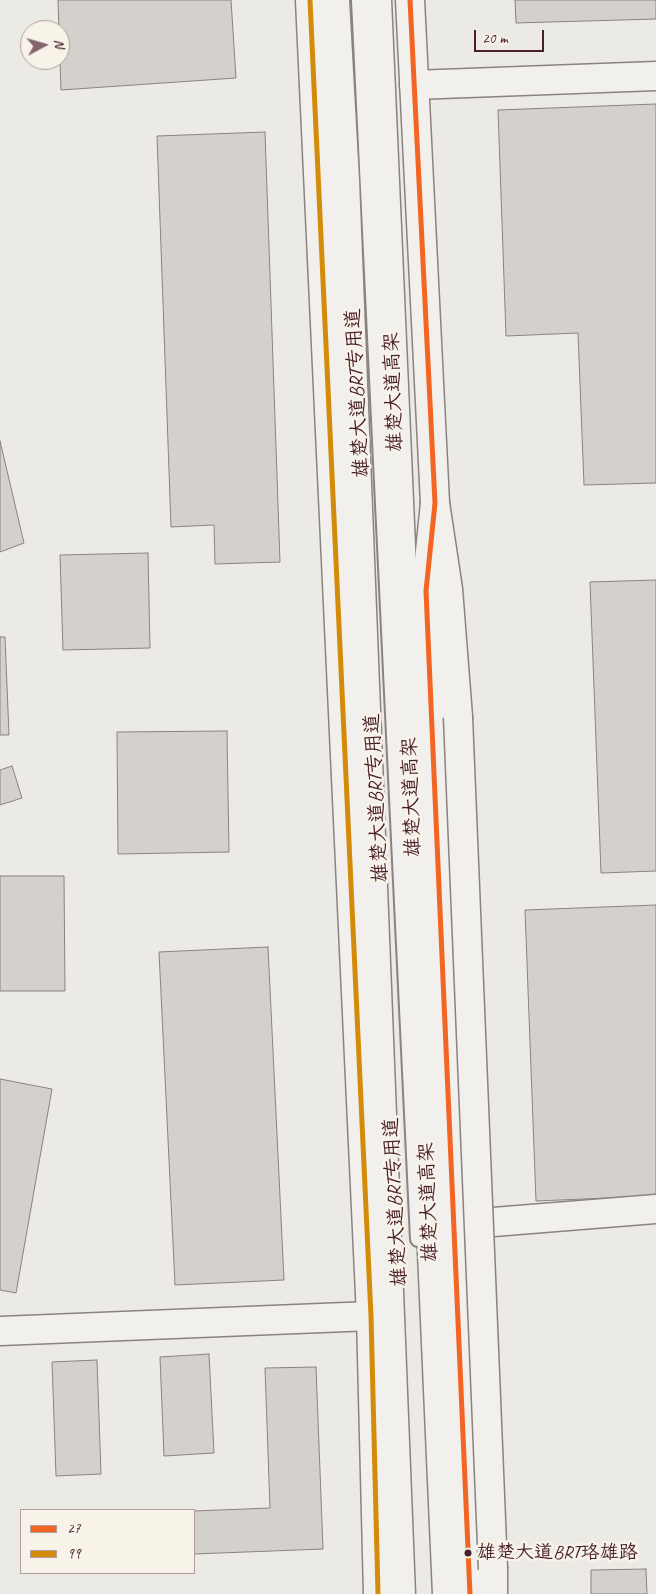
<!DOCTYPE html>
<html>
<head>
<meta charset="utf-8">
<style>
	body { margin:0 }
	#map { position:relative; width:656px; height:1594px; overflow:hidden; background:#eceae4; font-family:Caveat,sans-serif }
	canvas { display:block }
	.legend { position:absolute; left:20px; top:1509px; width:175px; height:65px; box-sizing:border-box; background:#f7f3e8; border:1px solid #b29e9c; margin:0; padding:6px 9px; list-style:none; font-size:15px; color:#4a1f2b }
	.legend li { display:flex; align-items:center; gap:10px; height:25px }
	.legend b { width:25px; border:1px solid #b29e9c }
	.north { position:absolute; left:20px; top:20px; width:50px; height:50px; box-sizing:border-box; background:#f7f3e8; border:1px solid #b29e9c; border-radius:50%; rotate:84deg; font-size:14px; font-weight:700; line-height:20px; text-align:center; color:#4a1f2b }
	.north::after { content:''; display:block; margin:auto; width:18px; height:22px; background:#83666c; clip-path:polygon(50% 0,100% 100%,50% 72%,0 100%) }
	.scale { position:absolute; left:474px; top:30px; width:70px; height:22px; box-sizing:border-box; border:2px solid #4a1f2b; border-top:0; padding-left:6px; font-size:15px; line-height:18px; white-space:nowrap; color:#4a1f2b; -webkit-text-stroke:4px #f7f3e8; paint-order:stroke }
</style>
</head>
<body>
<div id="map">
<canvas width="656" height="1594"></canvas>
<ul class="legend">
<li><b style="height:6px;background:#f26522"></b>27</li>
<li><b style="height:6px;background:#d48b09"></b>99</li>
</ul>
<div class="north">N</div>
<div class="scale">20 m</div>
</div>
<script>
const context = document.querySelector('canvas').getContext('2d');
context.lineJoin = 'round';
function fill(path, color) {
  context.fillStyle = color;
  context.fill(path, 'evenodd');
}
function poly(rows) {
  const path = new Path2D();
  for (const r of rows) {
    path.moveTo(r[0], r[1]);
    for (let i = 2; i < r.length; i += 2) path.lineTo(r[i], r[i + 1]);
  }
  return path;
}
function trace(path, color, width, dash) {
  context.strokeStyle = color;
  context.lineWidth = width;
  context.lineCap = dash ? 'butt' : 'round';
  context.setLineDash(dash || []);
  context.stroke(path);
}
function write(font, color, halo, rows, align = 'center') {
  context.font = font + ' Caveat,"LXGW WenKai TC",sans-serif';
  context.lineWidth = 5;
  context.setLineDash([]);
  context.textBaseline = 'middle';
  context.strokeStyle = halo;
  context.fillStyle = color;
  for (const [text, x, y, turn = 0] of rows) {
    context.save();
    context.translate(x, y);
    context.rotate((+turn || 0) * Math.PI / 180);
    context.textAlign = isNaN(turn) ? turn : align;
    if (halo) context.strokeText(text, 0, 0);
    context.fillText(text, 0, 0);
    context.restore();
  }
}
const building = poly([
	[58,0,231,0,236,78,61,90,58,0],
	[515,0,656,0,656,19,516,23,515,0],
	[656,104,656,483,584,485,578,333,506,336,498,110,656,104],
	[265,132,280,562,215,564,214,525,171,527,157,136,265,132],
	[0,441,24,543,0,552,0,441],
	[148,553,150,648,63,650,60,555,148,553],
	[656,580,656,871,601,873,590,582,656,580],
	[0,637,5,637,9,735,0,735,0,637],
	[227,731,229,852,118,854,117,732,227,731],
	[12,766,22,798,0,805,0,770,12,766],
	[0,876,64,876,65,991,0,991,0,876],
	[656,905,656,1196,536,1201,525,910,656,905],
	[268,947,284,1280,175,1285,159,952,268,947],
	[0,1079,52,1089,16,1293,0,1290,0,1079],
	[209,1354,214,1453,164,1456,160,1357,209,1354],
	[97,1360,101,1474,56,1476,52,1362,97,1360],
	[316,1367,323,1549,194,1554,194,1511,270,1508,265,1368,316,1367],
	[646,1569,647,1594,591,1594,591,1570,646,1569]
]);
const service = poly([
	[359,0,418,1239]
]);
const minor = poly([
	[456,1225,656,1209]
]);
const tertiary = poly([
	[414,85,656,76]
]);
const secondary = poly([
	[0,1331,371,1316]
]);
const primary = poly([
	[310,0,371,1316,378,1594],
	[410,0,435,503,426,591,470,1594]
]);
const trunk = poly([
	[335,0,345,180,401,1594],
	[377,0,447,1594],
	[435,503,448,589,458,717],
	[493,1569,493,1594]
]);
const trunkBridge = poly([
	[458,717,493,1569]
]);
const bus1 = poly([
	[410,0,435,503,426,591,470,1594]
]);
const bus2 = poly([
	[310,0,371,1316,378,1594]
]);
const markers = [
	[468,1553,4.5,"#4a1f2b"]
];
const busNames = [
	["雄楚大道BRT珞雄路",477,1553]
];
const streetNames = [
	["雄楚大道高架",394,392,-92],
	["雄楚大道BRT专用道",358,393,-93],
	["雄楚大道高架",412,797,-92],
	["雄楚大道BRT专用道",377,798,-93],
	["雄楚大道BRT专用道",396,1202,-93],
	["雄楚大道高架",429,1202,-92]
];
fill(building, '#d4d0cc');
trace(building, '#8b8282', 1);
trace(service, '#8b8282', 18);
trace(minor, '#8b8282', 31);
trace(tertiary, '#8b8282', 31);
trace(secondary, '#8b8282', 31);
trace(primary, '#8b8282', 31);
trace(trunk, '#8b8282', 31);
trace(service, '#f1f0ec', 14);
trace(minor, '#f1f0ec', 28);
trace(tertiary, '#f1f0ec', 28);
trace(secondary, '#f1f0ec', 28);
trace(primary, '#f1f0ec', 28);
trace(trunk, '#f1f0ec', 28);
trace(trunkBridge, '#8b8282', 31, []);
trace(trunkBridge, '#f1f0ec', 28);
trace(bus1, '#f26522', 5);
trace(bus2, '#d48b09', 5);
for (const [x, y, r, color] of markers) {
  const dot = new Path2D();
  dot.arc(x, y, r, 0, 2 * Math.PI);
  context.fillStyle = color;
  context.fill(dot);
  trace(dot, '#f7f3e8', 2);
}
write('19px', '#4a1f2b', '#f7f3e8', busNames, 'left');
write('20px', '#4a1f2b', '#f7f3e8', streetNames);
</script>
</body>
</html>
